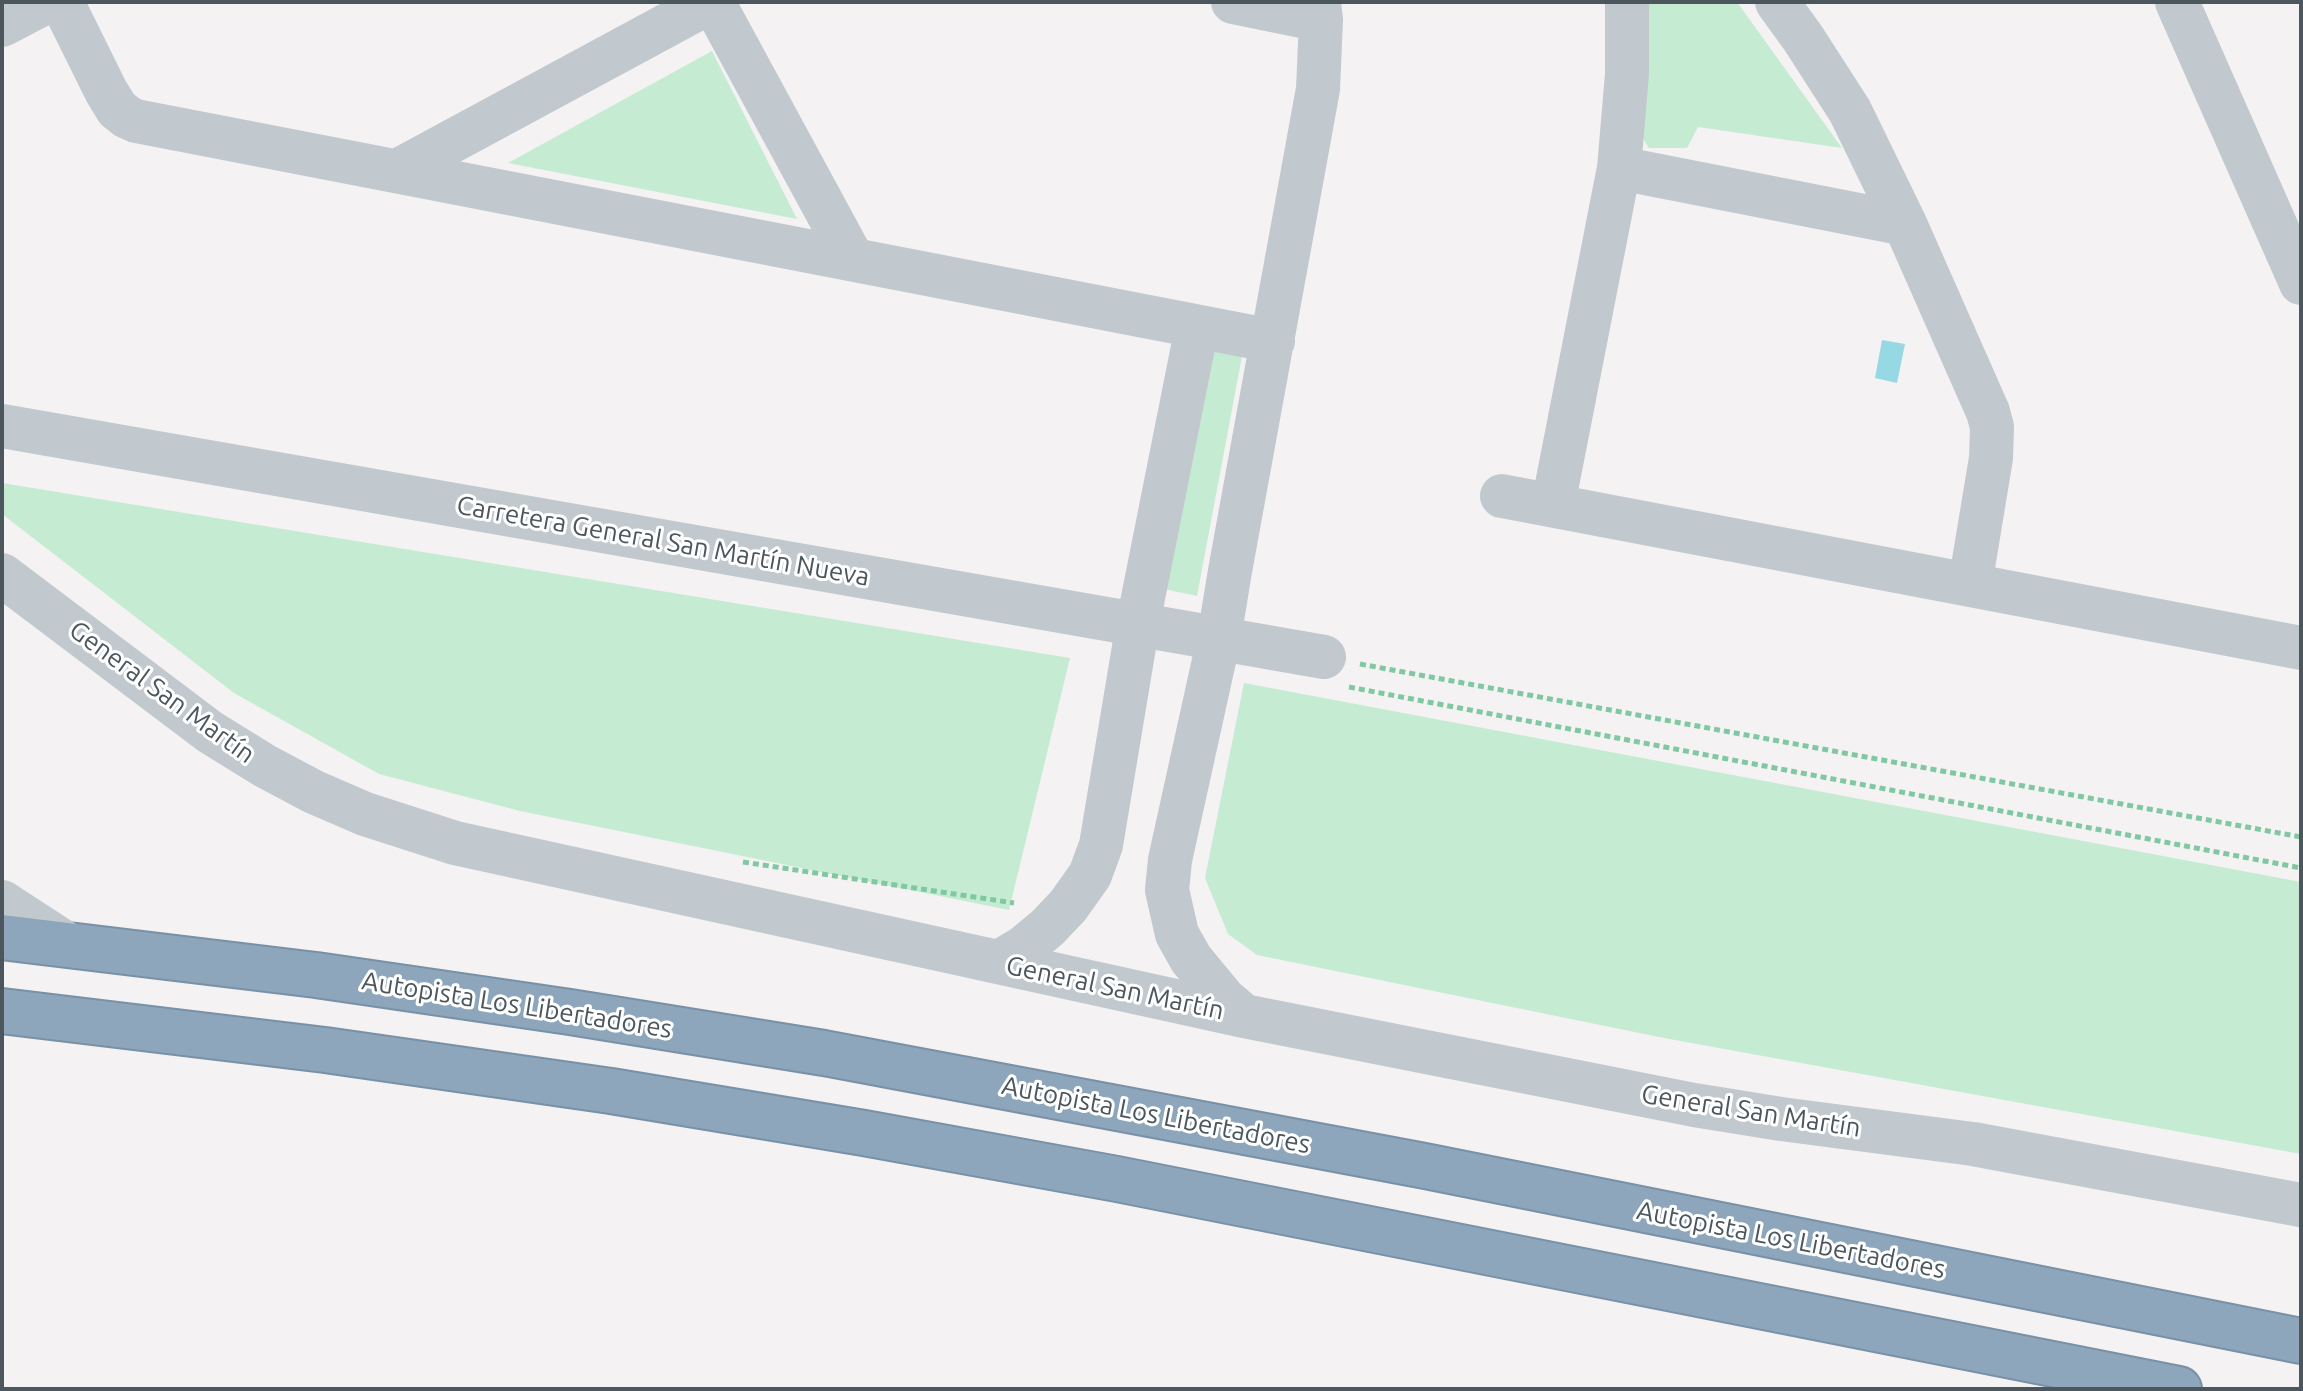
<!DOCTYPE html>
<html>
<head>
<meta charset="utf-8">
<style>
	body { margin:0 }
	#map { position:relative; width:2303px; height:1391px; overflow:hidden; background:#f4f2f2; font-family:Ubuntu,sans-serif }
	canvas { display:block }
	.frame { position:absolute; inset:0; border:4px solid #4b565d; pointer-events:none }
</style>
</head>
<body>
<div id="map">
<canvas width="2303" height="1391"></canvas>
<div class="frame"></div>
</div>
<script>
const context = document.querySelector('canvas').getContext('2d');
context.lineJoin = 'round';
function fill(path, color) {
  context.fillStyle = color;
  context.fill(path, 'evenodd');
}
function poly(rows) {
  const path = new Path2D();
  for (const r of rows) {
    path.moveTo(r[0], r[1]);
    for (let i = 2; i < r.length; i += 2) path.lineTo(r[i], r[i + 1]);
  }
  return path;
}
function trace(path, color, width, dash) {
  context.strokeStyle = color;
  context.lineWidth = width;
  context.lineCap = dash ? 'butt' : 'round';
  context.setLineDash(dash || []);
  context.stroke(path);
}
function write(font, color, halo, rows, align = 'center') {
  context.font = font + ' Ubuntu,sans-serif';
  context.lineWidth = 6;
  context.setLineDash([]);
  context.textBaseline = 'middle';
  context.strokeStyle = halo;
  context.fillStyle = color;
  for (const [text, x, y, turn = 0] of rows) {
    context.save();
    context.translate(x, y);
    context.rotate((+turn || 0) * Math.PI / 180);
    context.textAlign = isNaN(turn) ? turn : align;
    if (halo) context.strokeText(text, 0, 0);
    context.fillText(text, 0, 0);
    context.restore();
  }
}
const green = poly([
	[1644,2,1737,2,1842,148,1698,127,1687,148,1649,148,1640,134],
	[712,51,797,219,508,163],
	[1206,343,1243,351,1197,596,1159,588],
	[2,483,1070,658,1009,910,520,811,379,774,234,693,2,514],
	[1244,683,2301,882,2301,1154,1664,1038,1257,955,1228,934,1205,878]
]);
const water = poly([
	[1882,340,1905,344,1897,383,1875,378]
]);
const path = poly([
	[1360,664,2301,837],
	[1349,687,2301,868],
	[743,862,1014,903]
]);
const minor = poly([
	[62,2,106,91,117,109,127,117,136,121,1273,341],
	[713,2,852,258],
	[1233,2,1321,20],
	[1777,2,1803,38,1850,111,1905,224,1988,412,1992,427,1991,458,1970,585],
	[2177,2,2301,283],
	[2,25,46,2],
	[1619,168,1905,224],
	[397,171,710,2],
	[2,426,1324,657],
	[1502,496,2301,648],
	[1553,505,1619,168,1627,74,1627,2],
	[2,575,210,732,265,766,314,792,365,814,455,843,1244,1016,1694,1105,1781,1119,1973,1144,2301,1205],
	[2,902,65,943],
	[999,962,1024,947,1047,928,1068,906,1090,875,1101,845,1138,623,1197,327],
	[1244,1016,1224,999,1191,959,1177,934,1167,890,1170,860,1219,638,1230,571,1318,89,1321,20,1319,2]
]);
const highway = poly([
	[2,937,316,975,570,1012,824,1053,1425,1166,2301,1341],
	[2,1011,325,1050,611,1091,864,1133,1117,1179,2179,1389]
]);
const streetNames = [
	["Carretera General San Martín Nueva",663,541,10],
	["General San Martín",162,692,36],
	["General San Martín",1115,988,12],
	["Autopista Los Libertadores",517,1005,9],
	["General San Martín",1751,1111,9],
	["Autopista Los Libertadores",1156,1115,11],
	["Autopista Los Libertadores",1791,1240,11]
];
fill(green, '#c5ecd2');
fill(water, '#96d9e5');
trace(highway, '#7991a7', 48);
trace(path, '#80c8a1', 5, [6, 4]);
trace(minor, '#c1c9cf', 44);
trace(highway, '#8ea6bb', 44);
write('26px', '#4b565d', '#fff', streetNames);
</script>
</body>
</html>
